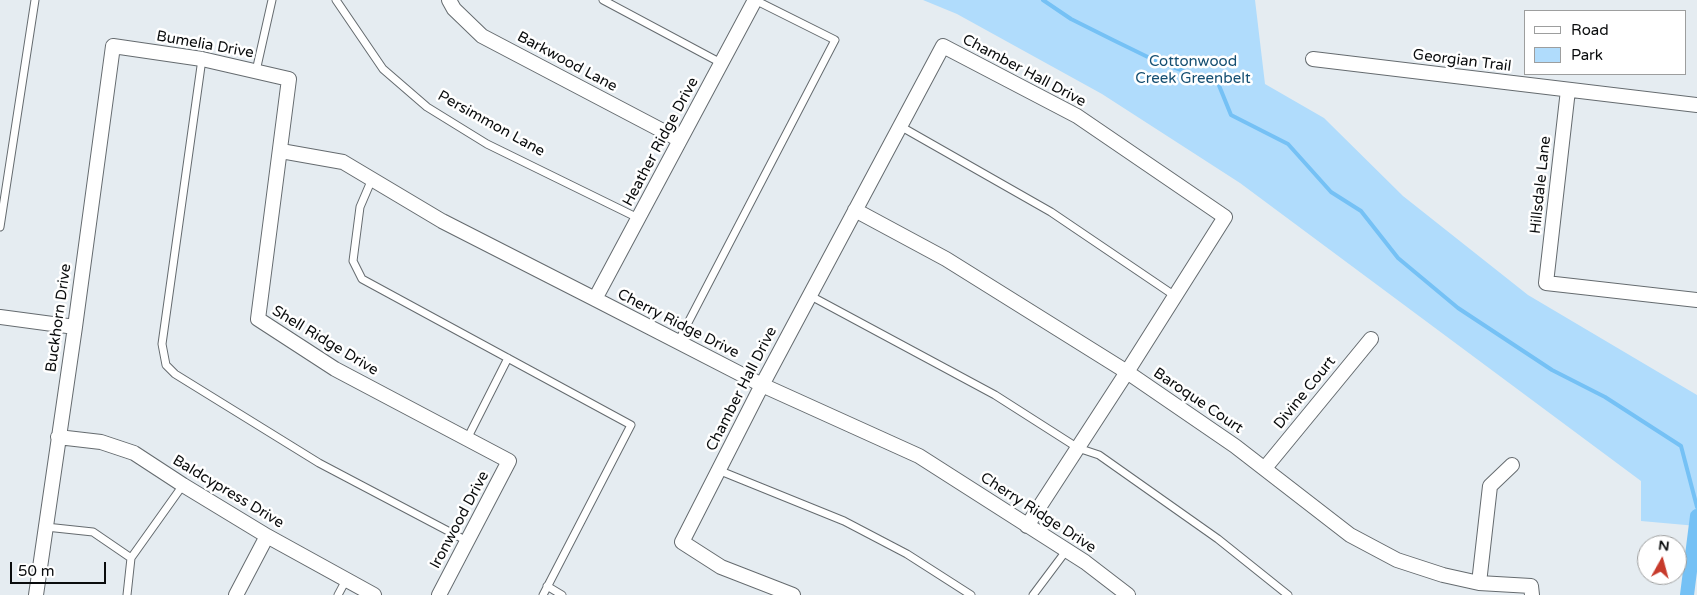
<!DOCTYPE html>
<html>
<head>
<meta charset="utf-8">
<style>
	body { margin:0 }
	#map { position:relative; width:1697px; height:595px; overflow:hidden; background:#e5ecf1; font-family:"Varela Round",sans-serif }
	canvas { display:block }
	.legend { position:absolute; left:1524px; top:10px; width:162px; height:65px; box-sizing:border-box; background:#fff; border:1px solid #9d9e9e; margin:0; padding:6px 9px; list-style:none; font-size:15px; color:#0a0c0d }
	.legend li { display:flex; align-items:center; gap:10px; height:25px }
	.legend b { width:25px; border:1px solid #9d9e9e }
	.north { position:absolute; left:1637px; top:535px; width:50px; height:50px; box-sizing:border-box; background:#fff; border:1px solid #9d9e9e; border-radius:50%; rotate:7deg; font-size:14px; font-weight:700; line-height:20px; text-align:center; color:#0a0c0d }
	.north::after { content:''; display:block; margin:auto; width:18px; height:22px; background:#c73a2b; clip-path:polygon(50% 0,100% 100%,50% 72%,0 100%) }
	.scale { position:absolute; left:10px; top:562px; width:96px; height:22px; box-sizing:border-box; border:2px solid #0a0c0d; border-top:0; padding-left:6px; font-size:15px; line-height:18px; white-space:nowrap; color:#0a0c0d; -webkit-text-stroke:4px #fff; paint-order:stroke }
</style>
</head>
<body>
<div id="map">
<canvas width="1697" height="595"></canvas>
<ul class="legend">
<li><b style="height:6px;background:#fff"></b>Road</li>
<li><b style="height:14px;background:#b0dcfc"></b>Park</li>
</ul>
<div class="north">N</div>
<div class="scale">50 m</div>
</div>
<script>
const context = document.querySelector('canvas').getContext('2d');
context.lineJoin = 'round';
function fill(path, color) {
  context.fillStyle = color;
  context.fill(path, 'evenodd');
}
function poly(rows) {
  const path = new Path2D();
  for (const r of rows) {
    path.moveTo(r[0], r[1]);
    for (let i = 2; i < r.length; i += 2) path.lineTo(r[i], r[i + 1]);
  }
  return path;
}
function trace(path, color, width, dash) {
  context.strokeStyle = color;
  context.lineWidth = width;
  context.lineCap = dash ? 'butt' : 'round';
  context.setLineDash(dash || []);
  context.stroke(path);
}
function write(font, color, halo, rows, align = 'center') {
  context.font = font + ' "Varela Round",sans-serif';
  context.lineWidth = 5;
  context.setLineDash([]);
  context.textBaseline = 'middle';
  context.strokeStyle = halo;
  context.fillStyle = color;
  for (const [text, x, y, turn = 0] of rows) {
    context.save();
    context.translate(x, y);
    context.rotate((+turn || 0) * Math.PI / 180);
    context.textAlign = isNaN(turn) ? turn : align;
    if (halo) context.strokeText(text, 0, 0);
    context.fillText(text, 0, 0);
    context.restore();
  }
}
const green = poly([
	[923,0,1255,0,1265,84,1324,118,1403,196,1528,295,1697,395,1697,526,1641,521,1641,481,1240,183,1102,94,957,14]
]);
const stream = poly([
	[1043,0,1071,19,1113,40,1156,61,1218,83,1231,115,1288,144,1331,192,1361,211,1398,258,1458,308,1552,370,1605,397,1681,446,1697,507]
]);
const canal = poly([
	[1687,595,1697,516]
]);
const lane = poly([
	[336,0,383,69,427,107,487,144,638,218],
	[603,0,721,63],
	[202,59,162,344,166,365,175,374,319,463,467,541],
	[256,71,272,0],
	[900,126,1051,212,1175,296],
	[372,179,360,207,353,261,362,279,631,425,543,595],
	[0,227,35,0],
	[809,295,995,395,1078,448,1099,455,1218,539,1288,595],
	[678,342,835,40,755,0],
	[467,439,508,358],
	[718,470,844,521,907,554,971,595],
	[46,527,93,532,131,558],
	[547,586,562,595],
	[127,595,131,558,183,485],
	[338,595,346,580],
	[1033,595,1066,551]
]);
const street = poly([
	[449,0,454,9,482,36,680,140],
	[1313,59,1697,105],
	[1568,90,1546,283,1697,300],
	[281,151,343,162,442,221,595,299,762,385,919,456,1085,562,1128,595],
	[855,210,946,259,1127,372,1235,446,1350,535,1397,560,1443,575,1479,583,1531,586,1532,595],
	[595,299,755,0],
	[0,317,75,327],
	[58,437,101,442,134,453,183,485,267,536,374,595],
	[1265,468,1371,339],
	[1479,583,1490,486,1512,465],
	[36,595,75,327,113,46,202,59,289,79,258,319,335,369,509,461,439,595],
	[236,595,267,536],
	[793,595,721,567,682,542,762,385,943,46,1077,116,1225,217,1127,372,1027,526]
]);
const streetNames = [
	["Bumelia Drive",205,45,10],
	["Georgian Trail",1462,61,7],
	["Barkwood Lane",567,62,28],
	["Chamber Hall Drive",1024,71,28],
	["Persimmon Lane",491,124,29],
	["Heather Ridge Drive",661,142,-62],
	["Hillsdale Lane",1541,185,-84],
	["Buckhorn Drive",59,318,-82],
	["Cherry Ridge Drive",678,324,27],
	["Shell Ridge Drive",325,341,31],
	["Chamber Hall Drive",742,389,-63],
	["Divine Court",1305,393,-51],
	["Baroque Court",1198,401,34],
	["Baldcypress Drive",228,492,31],
	["Cherry Ridge Drive",1038,513,33],
	["Ironwood Drive",460,520,-62]
];
const parkNames = [
	["Cottonwood",1193,62],
	["Creek Greenbelt",1193,79]
];
fill(green, '#b0dcfc');
trace(stream, '#75c1f5', 4);
trace(canal, '#75c1f5', 14);
trace(lane, '#656b6f', 9);
trace(street, '#656b6f', 16);
trace(lane, '#fff', 7);
trace(street, '#fff', 14);
write('15px', '#0a0c0d', '#fff', streetNames);
write('15px', '#154f72', '#fff', parkNames);
</script>
</body>
</html>
